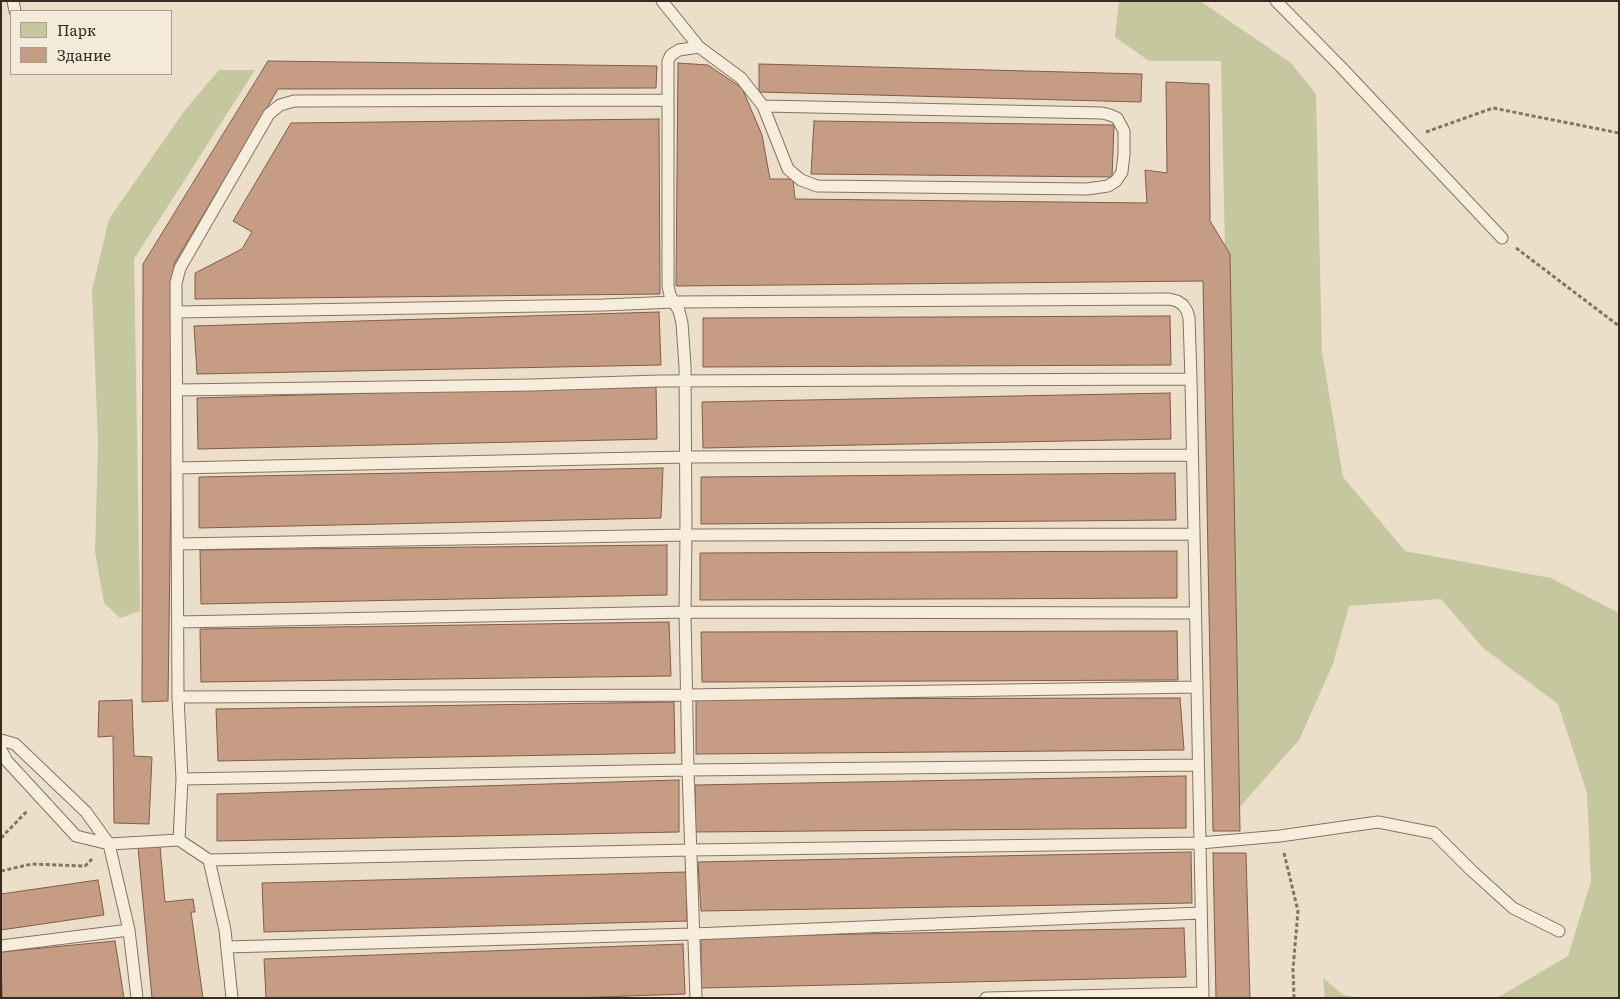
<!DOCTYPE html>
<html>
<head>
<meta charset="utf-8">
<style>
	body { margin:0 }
	#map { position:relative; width:1620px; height:999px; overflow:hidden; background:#ebdfca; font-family:Literata,serif }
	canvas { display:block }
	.frame { position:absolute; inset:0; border:2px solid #382b22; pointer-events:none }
	.legend { position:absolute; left:10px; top:10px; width:162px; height:65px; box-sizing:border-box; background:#f3ead9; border:1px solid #a89e90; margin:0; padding:6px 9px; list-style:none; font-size:15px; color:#382b22 }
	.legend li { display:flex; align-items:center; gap:10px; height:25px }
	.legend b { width:25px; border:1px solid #a89e90 }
</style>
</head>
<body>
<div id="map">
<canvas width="1620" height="999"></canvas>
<div class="frame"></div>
<ul class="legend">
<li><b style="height:14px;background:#c5c89e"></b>Парк</li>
<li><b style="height:14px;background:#c59c84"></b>Здание</li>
</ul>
</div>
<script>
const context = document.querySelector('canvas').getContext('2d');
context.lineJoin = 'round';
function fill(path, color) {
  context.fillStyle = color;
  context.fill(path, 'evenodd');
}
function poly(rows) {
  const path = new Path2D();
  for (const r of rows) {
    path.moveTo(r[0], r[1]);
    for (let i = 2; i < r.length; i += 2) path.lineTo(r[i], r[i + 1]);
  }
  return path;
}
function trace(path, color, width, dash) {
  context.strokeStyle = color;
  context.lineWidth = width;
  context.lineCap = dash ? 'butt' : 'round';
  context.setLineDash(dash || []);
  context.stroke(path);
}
const green = poly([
	[1119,1,1200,1,1291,63,1316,94,1322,352,1343,477,1405,551,1551,578,1619,613,1619,998,1497,998,1568,956,1591,881,1587,793,1558,704,1483,648,1441,599,1349,606,1333,664,1299,740,1237,810,1221,61,1149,61,1115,37],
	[219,70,255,70,134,259,140,611,120,618,104,603,95,552,98,444,92,290,109,219,185,110],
	[1323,978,1343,995,1361,998,1325,998]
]);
const building = poly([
	[268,61,657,66,656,88,278,89,174,264,168,701,142,702,143,264,268,61],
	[678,63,708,65,742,88,762,135,770,179,793,179,795,199,1147,203,1145,170,1167,173,1166,82,1209,84,1210,221,1230,254,1240,831,1213,831,1203,281,676,286,678,63],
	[759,64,1142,74,1141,102,759,92,759,64],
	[659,119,660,294,195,299,195,273,242,249,252,232,233,221,291,123,659,119],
	[814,121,1114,125,1112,177,811,174,814,121],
	[659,312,661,365,197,374,194,326,659,312],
	[1170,316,1171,365,703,367,703,318,1170,316],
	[656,385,657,439,198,449,197,398,656,385],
	[1170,393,1171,439,703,448,702,402,1170,393],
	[663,468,661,518,199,528,199,477,663,468],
	[1175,473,1176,520,701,524,701,477,1175,473],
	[667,545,667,595,201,604,200,550,667,545],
	[1177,551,1177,598,700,600,700,553,1177,551],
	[669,622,671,676,201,682,200,629,669,622],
	[1177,631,1178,680,702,682,701,632,1177,631],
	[1180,698,1184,750,696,754,696,699,1180,698],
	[132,700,134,756,152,757,149,824,114,823,113,736,98,737,99,701,132,700],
	[674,702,675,753,218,761,216,709,674,702],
	[1186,776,1186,828,695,832,695,785,1186,776],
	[679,780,679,832,217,841,217,794,679,780],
	[160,846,165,902,193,899,195,912,191,912,203,998,152,998,138,847,160,846],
	[1191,852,1192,903,701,911,698,862,1191,852],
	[1213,853,1246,853,1250,998,1216,998,1213,853],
	[686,872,687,921,264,932,262,883,686,872],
	[98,880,104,915,1,930,1,894,98,880],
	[1184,928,1186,977,701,988,701,937,1184,928],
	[115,941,124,998,2,998,1,952,115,941],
	[683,944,685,994,572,998,266,998,264,959,683,944]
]);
const path = poly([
	[1426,132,1493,108,1619,133],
	[1516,248,1619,326],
	[1,838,28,810],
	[1284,853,1298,911,1293,969,1294,998],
	[1,871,32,864,85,866,92,859]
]);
const lane = poly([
	[13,1,15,11],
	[662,1,699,47,741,78,763,106,788,169,801,180,817,186,1087,189,1108,186,1116,181,1122,172,1124,154,1124,131,1117,118,1110,115,1102,113,763,106],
	[1276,1,1340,66,1502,238],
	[176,312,604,305,674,302,1169,299,1177,301,1183,305,1187,311,1189,318,1191,379,1203,998],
	[177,390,532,385,659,381,1191,379],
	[177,468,685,457,1192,455],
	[178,544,686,535,1194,534],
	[178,622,685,612,1195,613],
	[178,697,687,695,1197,687],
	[1,740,15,744,86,812,109,844,129,930,137,998],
	[1,750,7,761,76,836,109,844,179,840,209,860,225,930,232,998],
	[182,779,688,770,1198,765],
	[179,840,182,779,178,697,176,283,180,268,269,114,280,105,294,101,668,100],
	[209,860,691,850,1200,843,1280,836,1378,822,1434,833,1472,871,1513,908,1559,931],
	[1,946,129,930],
	[227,947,693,934,1201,913],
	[696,998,688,770,685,612,686,535,685,366,682,323,679,311,670,295,668,286,668,61,671,55,679,50,699,47],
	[986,998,1203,993]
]);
fill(green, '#c5c89e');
fill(building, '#c59c84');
trace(building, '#825c48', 1);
trace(lane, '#867260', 13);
trace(path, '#867260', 3, [4, 2.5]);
trace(lane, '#f6eddc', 11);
</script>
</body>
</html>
